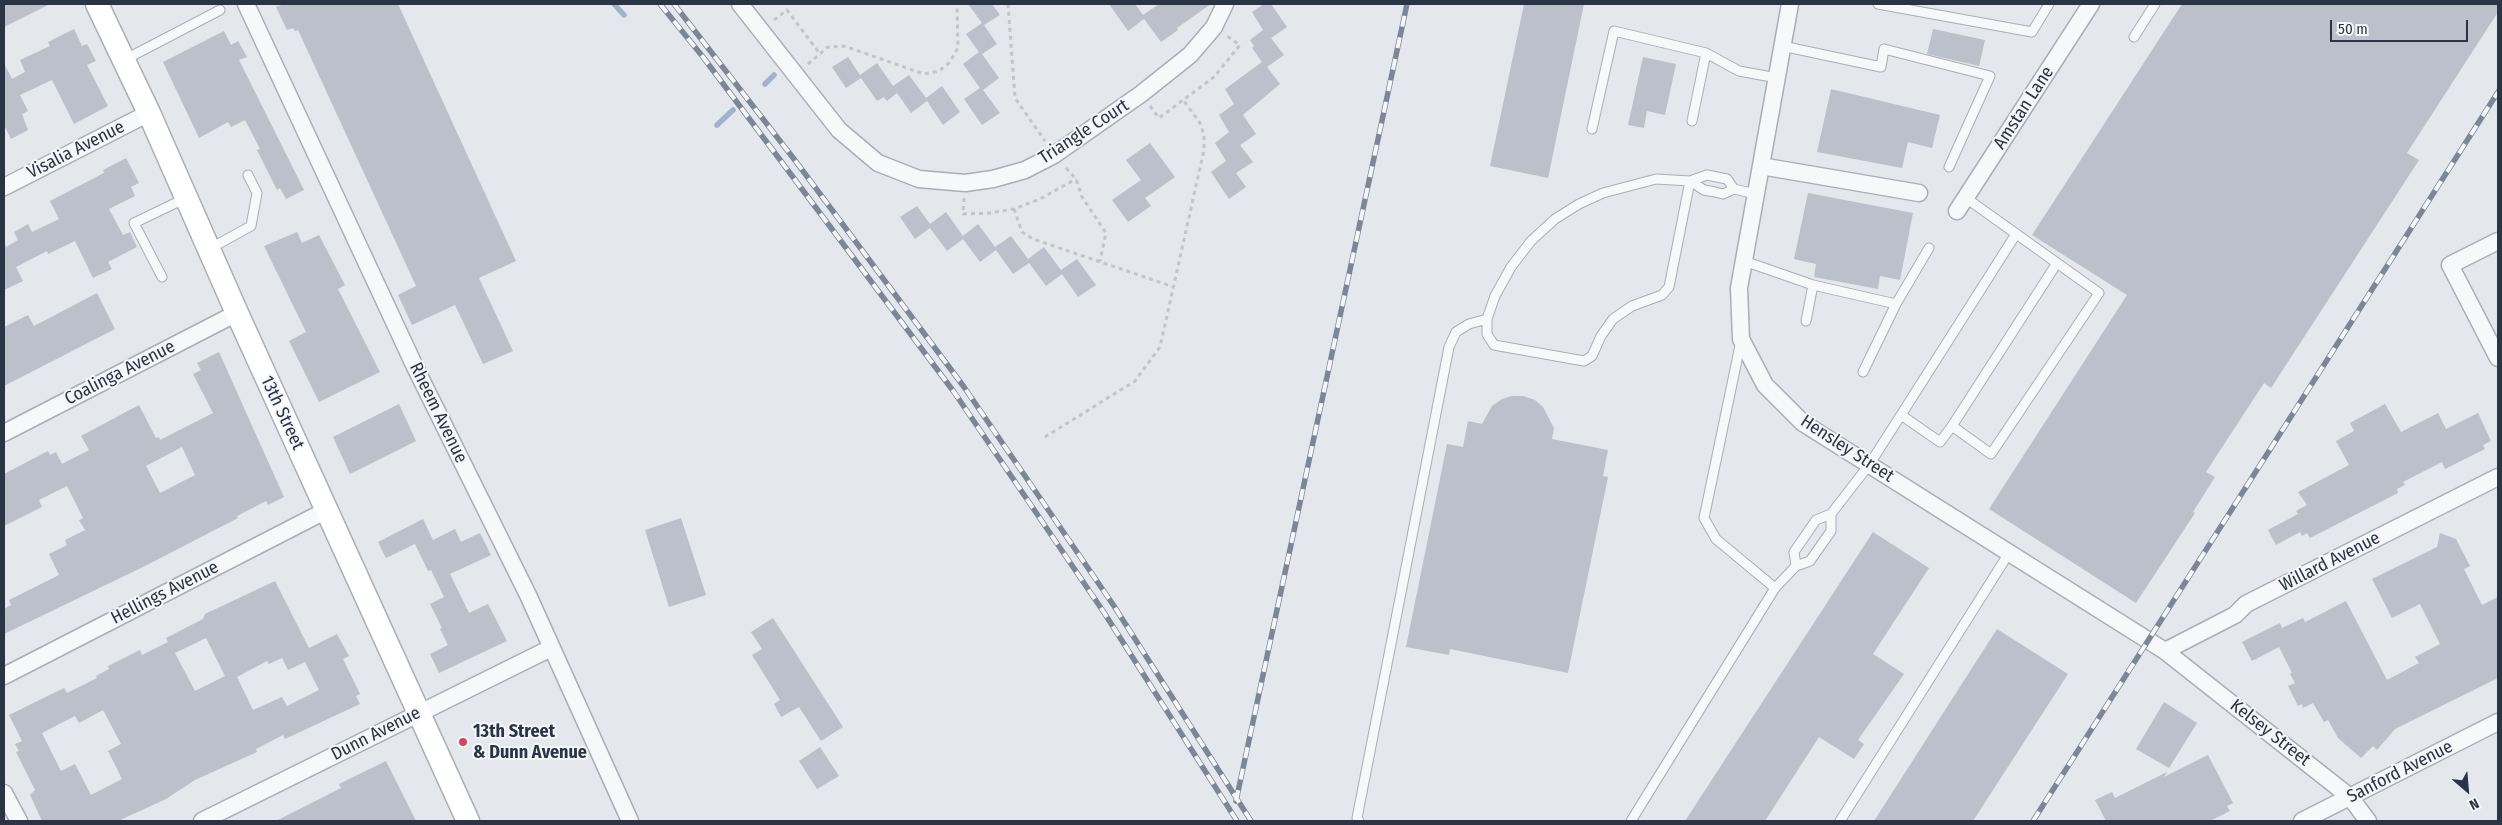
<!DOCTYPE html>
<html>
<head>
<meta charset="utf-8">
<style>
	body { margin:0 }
	#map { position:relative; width:2502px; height:825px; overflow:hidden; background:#e4e7ec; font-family:"Fira Sans Condensed",sans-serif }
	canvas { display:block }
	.frame { position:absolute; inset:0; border:5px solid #2b3445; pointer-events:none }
	.north { position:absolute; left:2442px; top:765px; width:50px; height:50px; -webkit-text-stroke:4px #f4f6f9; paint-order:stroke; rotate:153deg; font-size:14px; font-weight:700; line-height:20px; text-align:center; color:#2b3445 }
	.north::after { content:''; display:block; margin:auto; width:18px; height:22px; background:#2b3445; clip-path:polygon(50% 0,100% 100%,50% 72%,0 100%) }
	.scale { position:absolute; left:2330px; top:20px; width:138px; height:22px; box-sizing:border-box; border:2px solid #2b3445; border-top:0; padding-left:6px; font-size:15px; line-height:18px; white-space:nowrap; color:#2b3445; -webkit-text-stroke:4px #f4f6f9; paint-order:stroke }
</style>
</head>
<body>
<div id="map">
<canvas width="2502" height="825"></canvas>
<div class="frame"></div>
<div class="north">N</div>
<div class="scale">50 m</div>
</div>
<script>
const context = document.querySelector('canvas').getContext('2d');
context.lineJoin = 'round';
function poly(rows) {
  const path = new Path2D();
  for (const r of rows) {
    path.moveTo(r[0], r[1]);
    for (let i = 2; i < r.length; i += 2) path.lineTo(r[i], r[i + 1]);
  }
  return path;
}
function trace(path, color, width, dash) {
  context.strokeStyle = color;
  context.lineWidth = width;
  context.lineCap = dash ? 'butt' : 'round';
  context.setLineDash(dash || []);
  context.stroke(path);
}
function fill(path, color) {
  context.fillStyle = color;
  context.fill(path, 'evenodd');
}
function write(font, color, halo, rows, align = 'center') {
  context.font = font + ' "Fira Sans Condensed",sans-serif';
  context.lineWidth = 4;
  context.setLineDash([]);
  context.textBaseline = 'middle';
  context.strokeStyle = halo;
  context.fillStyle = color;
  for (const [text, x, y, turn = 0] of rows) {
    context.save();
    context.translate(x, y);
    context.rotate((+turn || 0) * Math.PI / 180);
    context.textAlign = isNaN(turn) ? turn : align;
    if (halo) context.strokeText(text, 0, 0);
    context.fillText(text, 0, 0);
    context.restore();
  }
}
const stream = poly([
	[614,4,624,15],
	[765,84,774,75],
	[717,125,733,110]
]);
const building = poly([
	[4,4,50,4,4,27],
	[284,4,398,4,516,261,479,278,513,351,483,364,455,305,412,325,398,295,416,286,298,30,295,31,293,28,287,30,276,7],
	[968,4,992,4,1000,15,984,25,997,44,982,54,999,78,983,90,1000,113,982,125,964,99,980,88,963,64,979,52,966,34,982,23],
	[1109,4,1135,4,1143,15,1159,4,1211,4,1177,28,1178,30,1161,42,1144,19,1128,31],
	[1264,4,1271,4,1287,27,1271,38,1284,55,1267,67,1280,84,1243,115,1256,134,1240,145,1253,162,1236,173,1246,187,1229,199,1211,172,1226,161,1215,143,1229,132,1219,115,1234,104,1225,89,1262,62,1252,48,1254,46,1250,40,1263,30,1252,12],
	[1524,4,1584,4,1548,178,1490,166],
	[2182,4,2498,4,2498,12,2407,153,2419,160,2271,388,2264,383,2206,472,2215,477,2193,512,2195,513,2136,603,1989,509,2127,295,2032,235],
	[74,29,82,46,87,44,96,61,87,65,108,106,74,124,52,80,20,95,28,111,22,114,28,130,11,139,4,125,4,63,12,79,25,72,20,60,50,46,48,42],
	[1933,29,1985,40,1979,66,1927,54],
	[224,31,231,45,238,41,247,57,239,60,304,190,286,199,280,188,277,190,257,150,260,149,245,120,231,127,228,122,199,138,163,62],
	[848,57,860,75,877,63,893,86,909,75,926,98,942,86,960,112,943,125,927,101,911,113,897,93,887,101,884,97,877,101,861,78,846,88,832,67],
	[1643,57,1676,64,1665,115,1647,111,1644,128,1628,125],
	[1831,89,1940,115,1932,148,1908,142,1902,168,1817,152],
	[1150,143,1175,177,1145,198,1151,206,1128,222,1112,200,1141,180,1126,160],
	[126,158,139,183,131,187,135,196,109,209,123,235,130,232,137,247,108,262,112,269,93,278,75,241,48,254,47,251,16,267,23,281,4,290,4,243,6,247,18,240,14,232,28,224,32,232,59,219,50,201,104,173,103,170],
	[1808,193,1913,213,1900,280,1880,276,1878,289,1814,277,1816,264,1794,259],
	[917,206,930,224,946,212,963,236,978,224,995,247,1011,236,1028,259,1044,247,1061,270,1077,259,1096,285,1078,297,1062,274,1046,286,1029,263,1013,274,996,250,980,262,963,239,947,251,930,228,915,239,900,217],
	[297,232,302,243,319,235,345,285,338,289,380,372,319,402,289,341,306,332,264,246],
	[97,293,115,329,4,386,4,327,28,315,34,326],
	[219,352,284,497,268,505,266,501,237,516,238,518,143,567,4,634,4,609,11,605,9,600,59,575,49,554,67,545,65,540,85,530,79,520,83,518,67,486,39,500,42,507,4,526,4,474,48,451,50,455,56,452,62,464,89,450,81,436,139,405,156,438,159,437,160,440,213,413,193,374,201,370,197,363],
	[182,447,195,475,160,493,146,466],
	[1512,396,1523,396,1535,400,1543,407,1554,428,1552,439,1608,450,1603,476,1608,477,1568,673,1450,649,1449,655,1406,647,1447,444,1463,447,1468,421,1482,424,1492,406,1502,399],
	[399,404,416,441,350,474,333,437],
	[2385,404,2401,432,2438,413,2446,429,2478,413,2491,441,2483,445,2485,449,2445,469,2442,462,2403,482,2405,485,2397,489,2398,493,2310,538,2307,533,2302,536,2300,532,2276,545,2268,530,2298,514,2296,511,2307,505,2298,492,2349,465,2336,441,2354,431,2350,423],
	[681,518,706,595,669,607,645,530],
	[423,519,433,540,455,529,461,542,480,533,491,555,450,574,469,613,488,604,507,641,439,673,430,654,448,645,440,629,442,628,430,604,444,597,431,570,428,571,415,544,386,558,378,542],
	[1873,532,1929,568,1873,654,1904,674,1858,740,1864,744,1854,759,1819,737,1765,821,1685,821],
	[2440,533,2456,539,2470,566,2464,569,2482,605,2498,597,2498,678,2395,729,2377,750,2373,746,2361,758,2338,738,2328,720,2324,722,2313,703,2303,708,2302,704,2298,706,2288,686,2295,683,2290,674,2292,673,2279,647,2252,661,2242,642,2280,623,2282,628,2303,618,2305,622,2346,601,2387,680,2419,663,2415,657,2440,644,2420,604,2392,618,2372,579,2437,547],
	[275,581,309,648,337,634,349,656,343,659,360,694,356,696,360,704,285,739,283,735,256,749,257,752,195,780,166,799,118,821,42,821,30,795,35,790,16,752,19,751,15,744,22,741,9,715,64,688,67,693,97,678,96,676,109,669,108,666,140,650,142,655,168,642,166,638,203,619,205,614],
	[206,638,225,676,195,691,175,653],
	[282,658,288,670,305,662,319,690,287,706,282,697,253,710,237,677,267,661,269,664],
	[103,710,121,744,108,751,122,779,91,795,75,764,61,771,42,733,75,716,79,723],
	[773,618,843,727,821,741,799,707,781,717,774,704,780,700,752,655,762,649,751,632],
	[1997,629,2068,674,1973,821,1874,821],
	[2164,702,2197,723,2169,768,2136,749],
	[820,747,839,776,817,789,799,761],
	[2208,755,2233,803,2227,806,2230,811,2210,821,2106,821,2095,800,2112,792,2115,798,2167,772,2164,777],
	[386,761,416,821,276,821,341,788,339,784]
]);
const path = poly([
	[1008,4,1015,98,1045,141],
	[774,20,787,10,820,54],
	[808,64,828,47,844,46,924,74,939,71,949,63,958,48,957,4],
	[1150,106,1159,118,1214,77,1240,45,1227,36],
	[1066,168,1076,179,1082,197,1106,233,1100,261],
	[964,198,963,214,990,213,1014,209,1040,199,1076,179],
	[1014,209,1022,232,1033,239,1174,287],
	[1045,437,1135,381,1160,347,1204,150,1204,135,1200,123,1184,101]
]);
const service = poly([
	[1878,4,2032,32,2049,4],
	[2134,37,2155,4],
	[1782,46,1881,67,1884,49,1990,76,1949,167],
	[124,60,220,10],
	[1692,121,1706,53],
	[1592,129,1614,31,1706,53,1739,71,1777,78],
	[1656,179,1690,181,1669,287,1662,295,1632,306,1613,319,1601,336,1592,356,1584,361,1494,345,1487,334,1487,319,1495,296,1511,267,1531,241,1555,219,1579,204,1603,193,1656,179],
	[1734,189,1727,179,1707,175,1690,181,1704,190,1715,192,1723,194,1734,189,1756,194],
	[1966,198,2099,293,1991,454,1952,426,1940,442,1901,415,2016,234],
	[209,249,251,226,257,193,248,175],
	[1744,261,1813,285,1896,304,1863,372],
	[162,277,134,223,186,198],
	[1896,304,1929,248],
	[1806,321,1813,285],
	[1741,341,1704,518,1716,539,1775,588],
	[1952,426,2057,263],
	[1831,514,1831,531,1810,561,1796,566,1794,552,1816,520,1831,514,1869,465,1901,415],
	[1359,821,1357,818,1449,347,1456,332,1469,324,1487,319],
	[1631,821,1775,588,1796,566],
	[1840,821,2009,553]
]);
const minor = poly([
	[246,4,416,369,528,595,630,821],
	[740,4,839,130,878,163,919,179,965,183,993,179,1025,170,1054,155,1141,94,1190,55,1214,27,1225,4],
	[1790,4,1739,288,1741,339,1765,385,1803,423,2165,651,2350,797,2368,821],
	[1761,166,1919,193],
	[4,187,149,113],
	[1957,211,2091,4],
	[2498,241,2450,265,2498,358],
	[4,433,237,313],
	[2165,651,2235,615,2246,604,2498,477],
	[4,676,327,510],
	[4,793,19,821],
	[202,821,551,648],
	[2302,821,2498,722]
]);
const secondary = poly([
	[97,4,149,113,237,313,468,821]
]);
const rail = poly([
	[660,4,703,57,954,392,1103,611,1237,821],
	[674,4,794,159,964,387,1114,606,1251,821],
	[1236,801,1407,4],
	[2033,821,2498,92]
]);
const markers = [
	[463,742,5,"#d1495b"]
];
const streetNames = [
	["Amstan Lane",2024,108,-57],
	["Triangle Court",1084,132,-33],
	["Visalia Avenue",76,150,-27],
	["Coalinga Avenue",120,373,-27],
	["13th Street",282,413,65],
	["Rheem Avenue",438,413,64],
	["Hensley Street",1847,449,33],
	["Willard Avenue",2330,562,-27],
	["Hellings Avenue",165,593,-27],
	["Kelsey Street",2270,733,38],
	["Dunn Avenue",376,734,-27],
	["Sanford Avenue",2400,772,-27]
];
const poiNames = [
	["13th Street",473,732],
	["& Dunn Avenue",473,753]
];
trace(stream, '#9fb4cc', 5.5);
fill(building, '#bbc0ca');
trace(service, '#a9aeb7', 11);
trace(minor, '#a9aeb7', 19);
trace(secondary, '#a9aeb7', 25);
trace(path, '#c2c5cb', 3, [4, 4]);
trace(service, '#f7f8fa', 9);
trace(minor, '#f7f8fa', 16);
trace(secondary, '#fff', 22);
trace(rail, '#7d8696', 5.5);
trace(rail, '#f4f6f9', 4, [11]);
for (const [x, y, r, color] of markers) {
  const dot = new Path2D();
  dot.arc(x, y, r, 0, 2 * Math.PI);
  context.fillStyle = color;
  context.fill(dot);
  trace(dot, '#f4f6f9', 2);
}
write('18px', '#2b3445', '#f4f6f9', streetNames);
write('bold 18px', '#2b3445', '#f4f6f9', poiNames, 'left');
</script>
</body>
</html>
